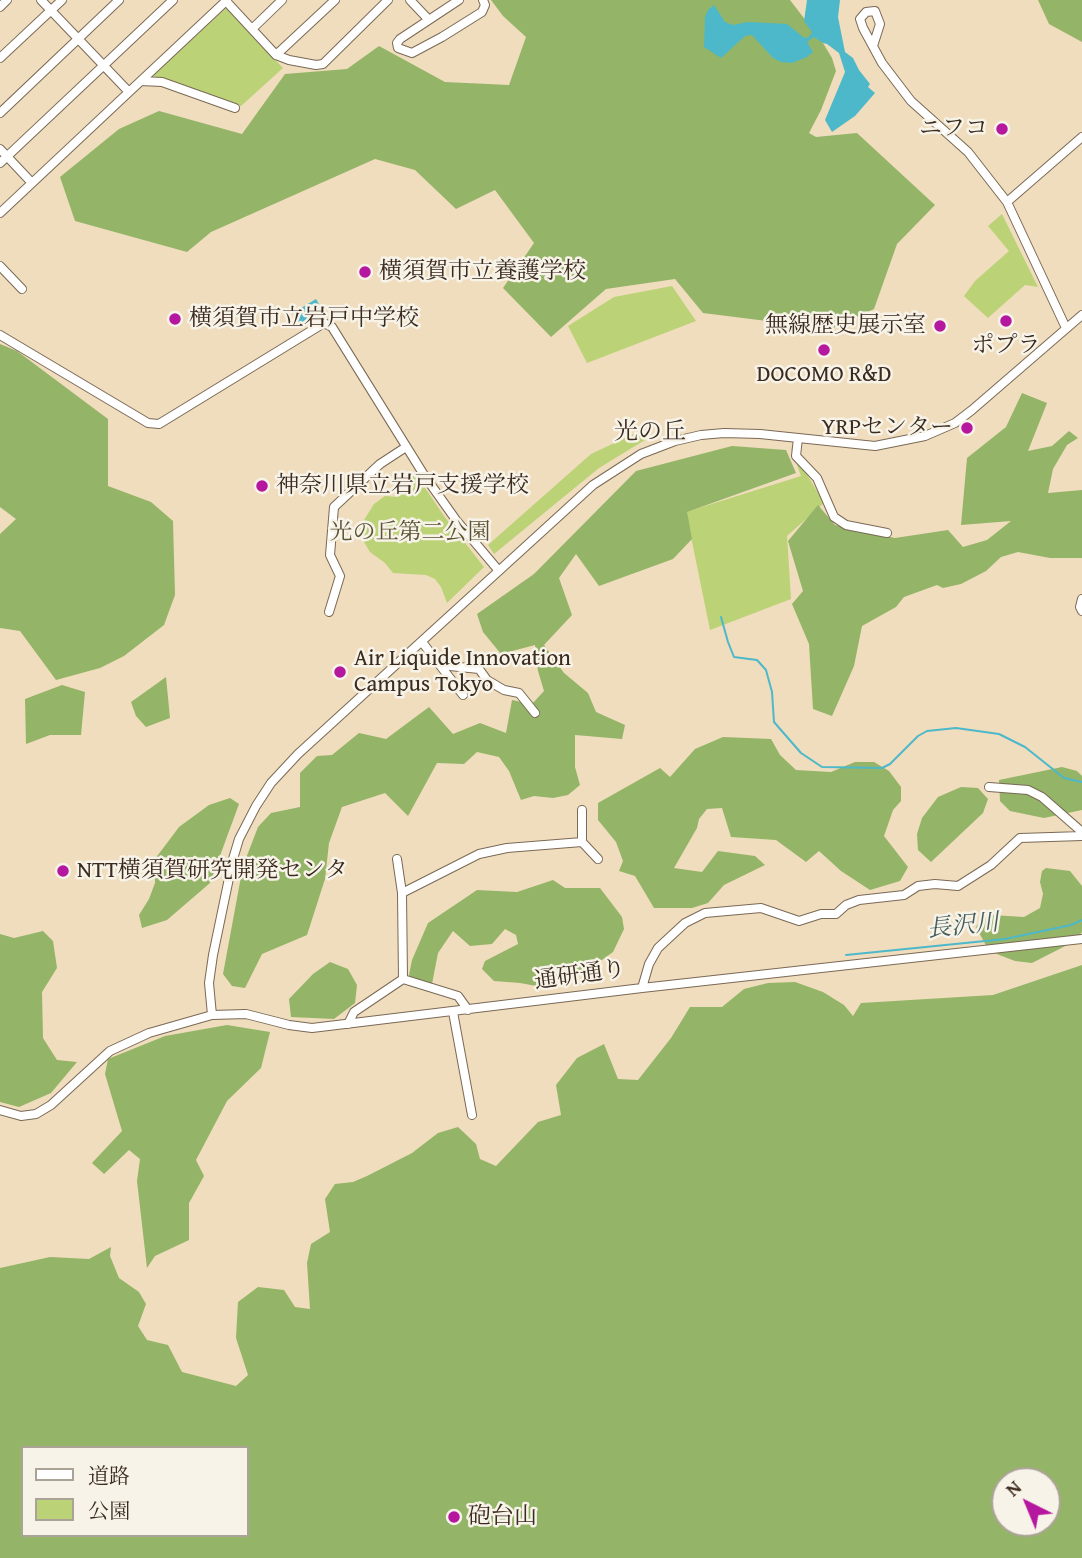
<!DOCTYPE html>
<html>
<head>
<meta charset="utf-8">
<style>
	body { margin:0 }
	#map { position:relative; width:1082px; height:1558px; overflow:hidden; background:#f0ddbd; font-family:"Gentium Book Plus","Noto Serif JP",serif }
	canvas { display:block }
	.legend { position:absolute; left:21px; top:1446px; width:228px; height:91px; box-sizing:border-box; background:#f7f3e8; border:2px solid #aca397; margin:0; padding:9px 12px; list-style:none; font-size:21px; color:#3b2a1e }
	.legend li { display:flex; align-items:center; gap:14px; height:35px }
	.legend b { width:35px; border:2px solid #aca397 }
	.north { position:absolute; left:991px; top:1467px; width:70px; height:70px; box-sizing:border-box; background:#f7f3e8; border:2px solid #aca397; border-radius:50%; rotate:317deg; font-size:19px; font-weight:700; line-height:28px; text-align:center; color:#3b2a1e }
	.north::after { content:''; display:block; margin:auto; width:24px; height:32px; background:#b5179e; clip-path:polygon(50% 0,100% 100%,50% 72%,0 100%) }
</style>
</head>
<body>
<div id="map">
<canvas width="1082" height="1558"></canvas>
<ul class="legend">
<li><b style="height:9px;background:#fff"></b>道路</li>
<li><b style="height:19px;background:#bbd277"></b>公園</li>
</ul>
<div class="north">N</div>
</div>
<script>
const context = document.querySelector('canvas').getContext('2d');
context.lineJoin = 'round';
function fill(path, color) {
  context.fillStyle = color;
  context.fill(path, 'evenodd');
}
function poly(rows) {
  const path = new Path2D();
  for (const r of rows) {
    path.moveTo(r[0], r[1]);
    for (let i = 2; i < r.length; i += 2) path.lineTo(r[i], r[i + 1]);
  }
  return path;
}
function trace(path, color, width, dash) {
  context.strokeStyle = color;
  context.lineWidth = width;
  context.lineCap = dash ? 'butt' : 'round';
  context.setLineDash(dash || []);
  context.stroke(path);
}
function write(font, color, halo, rows, align = 'center') {
  context.font = font + ' "Gentium Book Plus","Noto Serif JP",serif';
  context.lineWidth = 5;
  context.setLineDash([]);
  context.textBaseline = 'middle';
  context.strokeStyle = halo;
  context.fillStyle = color;
  for (const [text, x, y, turn = 0] of rows) {
    context.save();
    context.translate(x, y);
    context.rotate((+turn || 0) * Math.PI / 180);
    context.textAlign = isNaN(turn) ? turn : align;
    if (halo) context.strokeText(text, 0, 0);
    context.fillText(text, 0, 0);
    context.restore();
  }
}
const green = poly([
	[226,8,283,68,241,106,160,80,149,79],
	[1002,214,1038,287,1025,285,988,318,964,296,975,281,1009,251,988,226],
	[672,286,696,321,587,363,568,326,614,297],
	[640,431,645,440,599,468,494,554,488,545,591,454],
	[790,446,824,503,787,536,791,599,710,630,686,512,801,476],
	[415,473,444,516,484,567,447,603,441,587,435,579,426,575,393,573,385,563,370,552,361,537,359,528,374,504,385,496,397,497]
]);
const forest = poly([
	[491,0,790,0,823,43,832,58,836,71,821,110,809,133,816,137,857,133,935,205,897,244,874,309,831,329,703,313,675,279,606,289,551,337,503,288,534,243,495,190,456,209,415,170,375,159,211,232,187,252,75,221,60,177,119,129,159,111,242,134,285,74,347,69,379,46,445,82,509,85,526,37,503,16],
	[1038,0,1082,0,1082,42,1049,24],
	[0,344,17,351,108,419,108,486,151,502,173,521,175,595,164,625,124,656,100,668,56,680,20,631,0,628,0,534,16,519,0,507],
	[1022,393,1047,403,1028,451,1052,446,1069,431,1078,438,1067,445,1053,469,1048,493,1082,490,1082,558,1050,558,1018,552,1001,557,986,571,961,584,943,588,937,585,904,597,896,607,862,626,854,666,832,716,813,709,809,644,792,604,803,591,788,541,818,505,835,525,895,538,948,530,963,547,987,540,1011,521,961,525,967,458,1006,427],
	[732,446,786,450,796,473,687,512,692,539,673,559,599,586,576,554,559,578,572,615,544,645,564,673,588,693,596,712,625,725,622,739,575,735,575,767,580,785,568,795,553,798,534,796,521,800,509,771,499,757,477,752,464,764,437,763,408,816,385,793,342,807,329,843,325,879,307,935,262,954,245,988,232,986,223,974,243,866,258,827,271,813,300,807,300,773,317,756,332,755,359,733,386,739,429,707,453,734,480,723,506,733,512,700,532,704,544,691,538,671,535,645,501,654,483,632,477,614,534,574,636,471],
	[166,677,170,718,146,727,136,716,131,702],
	[62,685,85,692,81,735,50,735,26,744,25,699],
	[723,737,771,739,780,755,796,770,831,772,855,762,874,762,889,771,901,787,901,801,893,810,884,836,908,867,900,881,870,890,841,871,819,851,806,862,776,840,731,837,722,808,707,809,699,819,697,828,674,868,702,872,718,851,755,856,765,865,724,885,708,903,692,908,654,908,635,876,619,871,623,861,616,842,598,820,598,803,660,768,670,777,695,749],
	[1062,767,1077,771,1082,776,1082,810,1044,818,1010,811,1000,801,999,780],
	[961,787,978,788,988,799,983,813,931,862,918,850,917,834,922,818,938,797],
	[230,798,239,804,210,883,167,920,142,928,139,915,149,899,155,883,155,859,179,827,209,805],
	[1046,868,1070,871,1082,886,1082,932,1075,941,1032,963,1015,961,989,951,976,927,981,920,991,915,1024,917,1040,908,1043,894,1040,882,1042,871],
	[553,880,565,888,600,888,622,917,624,929,613,952,592,967,569,980,542,987,520,983,494,981,482,969,485,961,518,944,516,935,505,929,492,944,470,946,453,931,438,953,431,989,415,987,409,975,412,960,428,923,477,890,517,892],
	[43,931,53,941,57,968,42,992,43,1038,57,1060,77,1062,51,1093,19,1107,0,1102,0,934,14,938],
	[330,962,348,969,357,985,355,1003,334,1019,291,1017,289,999,313,974],
	[1082,965,1082,1558,0,1558,0,1268,50,1257,89,1259,111,1247,110,1256,119,1278,139,1292,146,1304,138,1326,147,1340,168,1345,182,1372,236,1386,248,1375,236,1338,238,1302,258,1287,284,1290,295,1307,310,1309,307,1263,311,1244,330,1232,325,1199,335,1184,353,1182,367,1176,412,1153,438,1133,458,1127,476,1144,480,1159,496,1166,538,1122,561,1115,556,1085,577,1058,604,1044,618,1079,638,1080,671,1038,690,1007,722,1007,744,989,768,983,795,982,823,992,844,1005,853,1016,861,1003,993,995],
	[23,1448,247,1448,247,1535,23,1535],
	[1005,1481,1047,1481,1047,1523,1005,1523],
	[227,1025,270,1032,261,1068,227,1101,196,1160,204,1176,189,1203,189,1240,155,1256,147,1268,137,1181,140,1159,129,1150,104,1174,92,1163,122,1131,105,1074,108,1059,165,1036]
]);
const water = poly([
	[807,0,840,0,838,17,845,52,853,58,859,70,870,84,868,87,875,93,855,116,832,132,825,120,845,72,839,53,827,44,823,43,814,37,807,42,813,52,807,57,792,63,781,62,773,58,752,35,745,36,721,58,704,47,705,17,708,10,714,5,725,22,733,25,748,22,787,24,803,37,808,38,812,32,804,21],
	[316,299,323,311,300,324,293,313]
]);
const stream = poly([
	[721,617,728,642,734,657,757,660,766,670,772,692,774,722,801,753,822,767,882,768,890,764,918,736,927,731,956,728,999,734,1025,747,1064,778,1082,782],
	[846,955,1005,939,1071,925,1082,920]
]);
const minor = poly([
	[41,0,129,92],
	[225,0,276,55,289,60,316,65,323,64,388,0],
	[410,0,428,19],
	[459,0,400,39,397,43,398,48,412,53,442,37,482,12,485,5,483,0],
	[0,7,7,0],
	[252,29,282,0],
	[873,46,880,24,875,11,866,12,860,19,863,28,882,63,911,101,968,152,1007,202,1066,328],
	[276,55,335,0],
	[0,58,62,0],
	[141,81,162,82,235,108],
	[0,113,119,0],
	[0,149,32,183],
	[0,163,173,0],
	[1007,202,1082,137],
	[0,213,227,0],
	[0,266,22,289],
	[0,335,148,423,159,424,324,323,332,327,424,475,456,520,499,571],
	[798,438,796,456,817,478,834,517,846,525,887,533],
	[1082,599,1080,607,1082,611],
	[329,612,340,576,330,555,334,507,380,464,406,447],
	[422,642,463,695],
	[440,665,479,669,487,680,504,690,519,693,535,713],
	[989,787,1028,790,1042,797,1082,832],
	[582,810,582,842,598,859],
	[397,859,402,893,403,979],
	[402,893,479,854,507,848,582,842],
	[642,988,649,964,658,948,685,923,705,913,761,908,799,921,821,914,836,914,846,905,859,900,904,895,918,886,935,884,958,886,991,865,1020,838,1082,836],
	[453,1012,472,1115],
	[212,1015,209,983,213,955,233,859,239,839,256,806,271,783,298,754,593,485,641,454,675,441,701,435,724,433,760,434,875,446,925,436,955,423,972,410,1082,315],
	[348,1024,354,1012,403,979,458,996,468,1010],
	[0,1110,21,1116,36,1114,51,1105,110,1051,149,1033,212,1015,246,1014,289,1025,312,1028,642,988,1082,939]
]);
const markers = [
	[1002,129,7,"#b5179e"],
	[365,272,7,"#b5179e"],
	[175,319,7,"#b5179e"],
	[1006,321,7,"#b5179e"],
	[940,326,7,"#b5179e"],
	[824,350,7,"#b5179e"],
	[967,428,7,"#b5179e"],
	[262,486,7,"#b5179e"],
	[340,672,7,"#b5179e"],
	[63,871,7,"#b5179e"],
	[454,1517,7,"#b5179e"]
];
const poiNames = [
	["ニフコ",988,129,"right"],
	["横須賀市立養護学校",379,272],
	["横須賀市立岩戸中学校",189,319],
	["無線歴史展示室",926,326,"right"],
	["ポプラ",1006,346,"center"],
	["DOCOMO R&D",824,375,"center"],
	["YRPセンター",953,428,"right"],
	["神奈川県立岩戸支援学校",276,486],
	["Air Liquide Innovation",354,659],
	["Campus Tokyo",354,685],
	["NTT横須賀研究開発センタ",77,871],
	["砲台山",468,1517]
];
const parkNames = [
	["光の丘第二公園",410,533]
];
const streetNames = [
	["通研通り",580,976,-8]
];
const neighbourhoodNames = [
	["光の丘",650,433]
];
const waterNames = [
	["長沢川",963,927,-6]
];
fill(green, '#bbd277');
fill(forest, '#94b468');
fill(water, '#4db8ca');
trace(stream, '#4db8ca', 2);
trace(minor, '#7a6956', 10);
trace(minor, '#fff', 8);
for (const [x, y, r, color] of markers) {
  const dot = new Path2D();
  dot.arc(x, y, r, 0, 2 * Math.PI);
  context.fillStyle = color;
  context.fill(dot);
  trace(dot, '#f7f3e8', 2.5);
}
write('23px', '#3b2a1e', '#f7f3e8', poiNames, 'left');
write('23px', '#5b5434', '#f7f3e8', parkNames);
write('23px', '#3b2a1e', '#f7f3e8', streetNames);
write('24px', '#3b2a1e', '#f7f3e8', neighbourhoodNames);
write('italic 24px', '#415c5a', '#f7f3e8', waterNames);
</script>
</body>
</html>
